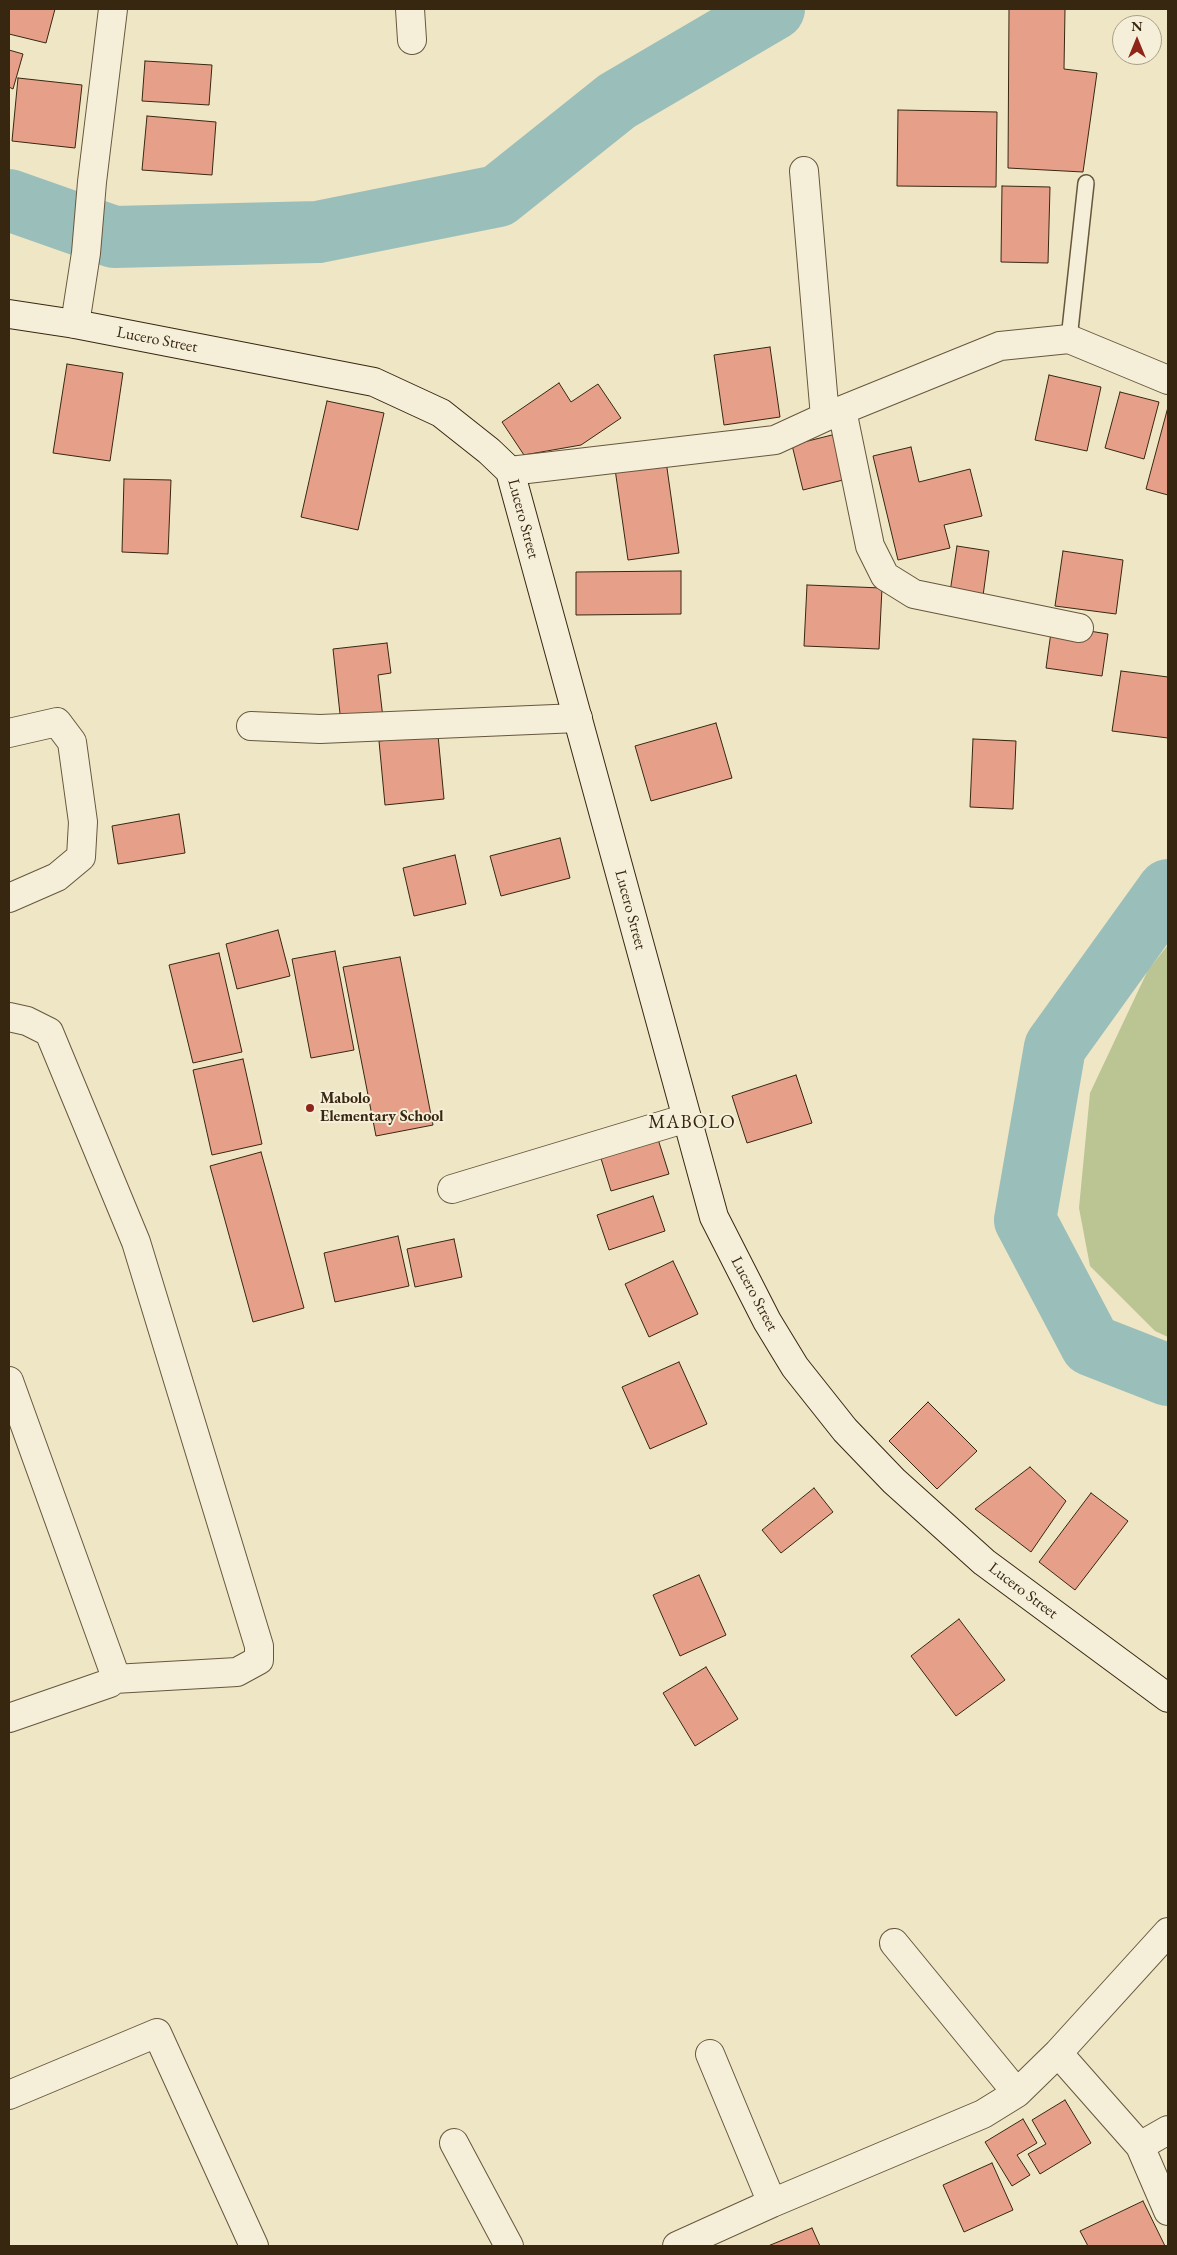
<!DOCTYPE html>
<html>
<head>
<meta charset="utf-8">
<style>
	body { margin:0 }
	#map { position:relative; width:1177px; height:2255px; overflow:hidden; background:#efe6c5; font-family:"EB Garamond",serif }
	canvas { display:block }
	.frame { position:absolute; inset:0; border:10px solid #382710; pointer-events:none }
	.north { position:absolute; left:1112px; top:15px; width:50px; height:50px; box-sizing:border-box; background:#f5efd9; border:1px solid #a99f89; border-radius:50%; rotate:0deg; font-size:14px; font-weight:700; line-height:20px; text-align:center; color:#382710 }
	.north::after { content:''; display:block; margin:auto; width:18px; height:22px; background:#8f2418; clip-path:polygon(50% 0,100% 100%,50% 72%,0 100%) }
</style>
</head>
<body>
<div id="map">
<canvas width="1177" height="2255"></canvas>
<div class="frame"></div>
<div class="north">N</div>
</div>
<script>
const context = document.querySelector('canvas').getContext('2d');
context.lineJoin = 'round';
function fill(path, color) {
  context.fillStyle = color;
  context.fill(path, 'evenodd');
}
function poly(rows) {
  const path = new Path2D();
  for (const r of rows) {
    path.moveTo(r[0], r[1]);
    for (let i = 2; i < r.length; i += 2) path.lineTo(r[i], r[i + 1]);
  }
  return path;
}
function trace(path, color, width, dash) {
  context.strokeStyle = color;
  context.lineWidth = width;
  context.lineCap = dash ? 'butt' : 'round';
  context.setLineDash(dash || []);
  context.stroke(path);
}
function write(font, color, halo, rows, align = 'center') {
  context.font = font + ' "EB Garamond",serif';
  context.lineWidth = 4;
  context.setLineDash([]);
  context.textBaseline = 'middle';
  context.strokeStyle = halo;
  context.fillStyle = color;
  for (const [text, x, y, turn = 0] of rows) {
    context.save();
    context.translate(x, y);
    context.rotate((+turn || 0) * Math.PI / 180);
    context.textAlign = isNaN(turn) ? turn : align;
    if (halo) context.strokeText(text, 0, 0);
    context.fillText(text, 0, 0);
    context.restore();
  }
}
const green = poly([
	[1168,945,1168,1337,1155,1331,1090,1266,1079,1208,1090,1093,1148,970]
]);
const river = poly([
	[9,200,114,237,318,232,498,196,617,101,774,9],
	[1168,890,1055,1047,1025,1220,1091,1345,1168,1375]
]);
const building = poly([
	[9,9,55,9,46,43,9,34,9,9],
	[1009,9,1065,9,1064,69,1097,73,1083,172,1008,168,1009,9],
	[9,50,23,54,13,89,9,87,9,50],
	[145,61,212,65,209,105,142,101,145,61],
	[18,78,82,85,75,148,12,141,18,78],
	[898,110,997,112,996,187,897,186,898,110],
	[147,116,216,122,212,175,142,170,147,116],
	[1002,186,1050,187,1048,263,1001,262,1002,186],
	[770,347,780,417,724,425,714,355,770,347],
	[67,364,123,373,110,461,53,453,67,364],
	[1049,375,1101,387,1087,451,1035,440,1049,375],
	[559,383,571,402,598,384,621,418,581,445,524,455,502,422,559,383],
	[1120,392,1159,402,1144,459,1105,448,1120,392],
	[327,401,384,413,358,530,301,517,327,401],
	[1168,407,1168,495,1146,489,1168,407],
	[840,433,851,478,803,490,792,445,840,433],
	[911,447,919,482,970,469,982,516,944,525,950,548,898,560,873,456,911,447],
	[666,461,679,553,628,560,615,469,666,461],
	[124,479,171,480,168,554,122,552,124,479],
	[957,546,989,551,983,596,950,592,957,546],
	[1063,551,1123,560,1116,614,1055,606,1063,551],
	[681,571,681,614,576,615,576,572,681,571],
	[807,585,882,588,879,649,804,646,807,585],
	[1052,625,1108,634,1102,676,1046,668,1052,625],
	[387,643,391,673,378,675,383,718,341,723,333,649,387,643],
	[1121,671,1168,677,1168,738,1112,731,1121,671],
	[716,723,732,778,651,801,635,746,716,723],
	[438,735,444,799,385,805,379,741,438,735],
	[973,739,1016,741,1013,809,970,807,973,739],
	[179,814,185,853,118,864,112,826,179,814],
	[560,838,570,878,501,896,490,856,560,838],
	[455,855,466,904,414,916,403,868,455,855],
	[278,930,290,976,237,989,226,944,278,930],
	[335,951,354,1050,311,1058,292,959,335,951],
	[219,953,242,1052,193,1063,169,965,219,953],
	[400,957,433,1125,376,1136,343,967,400,957],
	[243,1059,262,1144,212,1155,193,1070,243,1059],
	[796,1075,812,1123,747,1143,732,1096,796,1075],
	[657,1136,669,1174,611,1191,599,1152,657,1136],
	[261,1152,304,1308,253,1322,210,1166,261,1152],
	[653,1196,665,1231,609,1250,597,1215,653,1196],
	[398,1236,409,1286,335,1302,324,1253,398,1236],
	[454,1239,462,1277,415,1287,407,1249,454,1239],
	[673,1261,698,1314,649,1337,625,1284,673,1261],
	[679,1362,707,1424,650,1449,622,1387,679,1362],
	[928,1402,977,1451,937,1489,889,1441,928,1402],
	[1030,1467,1066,1501,1031,1552,975,1509,1030,1467],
	[814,1488,833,1512,781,1553,762,1530,814,1488],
	[1091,1493,1128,1521,1075,1590,1039,1562,1091,1493],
	[699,1575,726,1635,680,1656,653,1595,699,1575],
	[959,1619,1005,1680,956,1716,911,1656,959,1619],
	[706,1667,738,1719,695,1746,663,1693,706,1667],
	[1065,2100,1091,2143,1040,2174,1028,2154,1046,2144,1032,2120,1065,2100],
	[1023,2119,1037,2143,1017,2155,1030,2175,1012,2186,985,2142,1023,2119],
	[992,2163,1013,2210,964,2232,943,2185,992,2163],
	[1143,2201,1165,2246,1088,2246,1080,2231,1143,2201],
	[812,2228,820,2246,768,2246,812,2228]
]);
const lane = poly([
	[1069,339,1086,183]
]);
const street = poly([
	[410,9,412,40],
	[804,171,825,417],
	[75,324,86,253,92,182,113,9],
	[842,410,870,546,885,576,914,594,1079,628],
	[510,471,775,440,825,417,1000,346,1069,339,1168,380],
	[251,726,320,729,578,718],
	[9,733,57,722,72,742,83,822,81,857,57,877,9,898],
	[9,1017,27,1021,49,1032,136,1242,259,1646,259,1660,237,1672,114,1679],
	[452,1189,687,1118],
	[9,1381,114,1672,114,1679,110,1683,9,1718],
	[894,1943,1017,2093],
	[1058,2053,1140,2146,1168,2211],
	[710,2054,772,2203],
	[9,2095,157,2033,254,2246],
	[454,2143,509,2246],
	[1140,2146,1168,2130],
	[677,2246,772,2203,983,2114,1017,2093,1058,2053,1168,1932]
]);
const secondary = poly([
	[9,314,75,324,374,382,441,413,489,451,510,471,714,1217,767,1321,795,1367,845,1430,894,1481,984,1562,1168,1698]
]);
const markers = [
	[310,1108,5,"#8f2418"]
];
const streetNames = [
	["Lucero Street",157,340,11],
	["Lucero Street",523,519,75],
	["Lucero Street",630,910,75],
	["Lucero Street",754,1294,62],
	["Lucero Street",1023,1591,37]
];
const poiNames = [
	["Mabolo",320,1099],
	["Elementary School",320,1117]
];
const quarterNames = [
	["MABOLO",692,1123]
];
fill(green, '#bbc493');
trace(river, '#9abeb9', 62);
fill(building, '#e6a089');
trace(building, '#382710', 1);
trace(lane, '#66573d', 18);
trace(street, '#66573d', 30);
trace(secondary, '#382710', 30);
trace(lane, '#f5efd9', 15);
trace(street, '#f5efd9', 28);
trace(secondary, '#f5efd9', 28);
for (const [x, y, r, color] of markers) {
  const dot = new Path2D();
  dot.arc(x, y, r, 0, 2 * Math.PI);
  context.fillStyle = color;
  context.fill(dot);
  trace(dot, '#f5efd9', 2);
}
write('16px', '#382710', '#f5efd9', streetNames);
write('bold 16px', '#382710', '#f5efd9', poiNames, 'left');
context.letterSpacing = '1px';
write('19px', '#382710', '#f5efd9', quarterNames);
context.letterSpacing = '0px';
</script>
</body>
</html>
